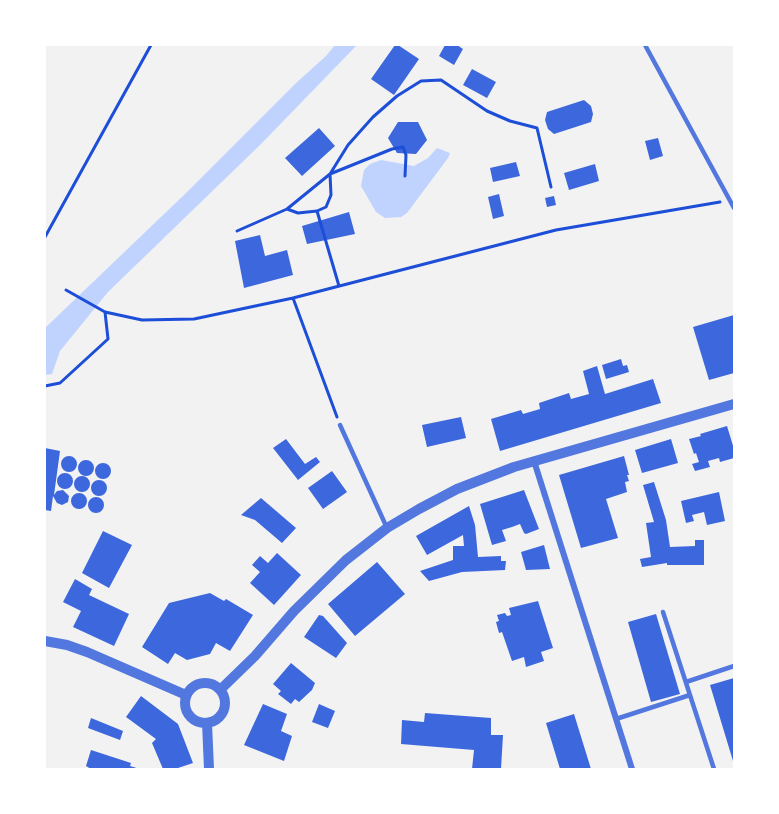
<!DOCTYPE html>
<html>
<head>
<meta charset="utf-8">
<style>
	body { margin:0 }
	#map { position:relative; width:779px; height:814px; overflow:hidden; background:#f2f2f2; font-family:"Space Grotesk",sans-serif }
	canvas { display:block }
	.frame { position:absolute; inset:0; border:46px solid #fff; pointer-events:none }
</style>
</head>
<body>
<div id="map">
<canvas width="779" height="814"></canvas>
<div class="frame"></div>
</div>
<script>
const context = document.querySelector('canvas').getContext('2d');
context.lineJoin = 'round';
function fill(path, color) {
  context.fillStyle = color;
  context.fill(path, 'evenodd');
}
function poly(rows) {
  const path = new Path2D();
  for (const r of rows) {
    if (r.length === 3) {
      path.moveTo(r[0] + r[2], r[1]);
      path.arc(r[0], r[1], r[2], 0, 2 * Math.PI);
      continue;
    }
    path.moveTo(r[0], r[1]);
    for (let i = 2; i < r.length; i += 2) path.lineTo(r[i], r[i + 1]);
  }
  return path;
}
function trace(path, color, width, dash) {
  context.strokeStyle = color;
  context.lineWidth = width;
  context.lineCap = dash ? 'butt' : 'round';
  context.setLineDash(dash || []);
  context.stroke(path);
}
const water = poly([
	[335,45,357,45,261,144,108,292,60,351,52,374,45,375,45,328,185,194,296,83,326,56],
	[437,148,450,153,448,158,407,213,401,217,385,218,376,212,361,186,364,170,370,164,381,160,414,166,428,158]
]);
const building = poly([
	[395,45,398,45,419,59,394,95,371,79],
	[445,45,457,45,463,49,454,65,439,56],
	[472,69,496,82,487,98,463,85],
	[584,100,591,106,593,114,591,122,554,134,548,129,545,120,547,112],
	[398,122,418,122,427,140,416,154,397,153,388,138],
	[319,128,335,146,302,176,285,158],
	[658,138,663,156,650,160,645,141],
	[516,162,520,176,493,182,490,168],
	[595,164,599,181,569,190,564,173],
	[499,194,504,216,493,219,488,197],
	[554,196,556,205,547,207,545,198],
	[349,212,355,234,307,244,302,226],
	[260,235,265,256,287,250,293,275,244,288,235,241],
	[734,315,734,373,709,380,693,327],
	[621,359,623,366,627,365,629,372,606,379,602,365],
	[597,366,605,394,653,379,661,403,500,451,491,419,521,410,523,414,540,409,539,403,569,393,571,399,589,394,583,371],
	[461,417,466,438,427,447,422,425],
	[727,426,734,449,734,458,720,462,719,458,708,461,710,467,695,471,692,464,699,462,696,453,694,454,689,439,701,436,700,434],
	[286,439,305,464,316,457,320,462,298,480,273,448],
	[671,439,678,463,642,473,635,450],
	[45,448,60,451,54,495,57,491,63,490,69,496,68,502,62,505,57,503,53,496,51,511,45,510],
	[624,456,629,475,627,475,629,481,625,482,627,492,606,499,618,538,581,548,559,475],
	[69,464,8],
	[86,468,8],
	[103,471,8],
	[332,471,347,492,323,509,308,488],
	[65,481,8],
	[82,484,8],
	[99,488,8],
	[654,482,666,520,670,547,695,546,695,540,704,540,704,565,667,565,667,563,642,567,640,559,651,557,646,523,654,522,643,485],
	[524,490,539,529,526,534,524,533,520,524,512,527,502,530,506,541,492,545,480,504],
	[719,492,725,521,707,525,704,512,692,515,694,521,686,523,681,501],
	[79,501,8],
	[96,505,8],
	[261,498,296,528,282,543,255,520,241,515],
	[469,506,475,525,478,557,501,556,501,561,506,561,505,570,462,572,429,581,420,571,453,560,453,546,464,546,463,535,427,555,416,536],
	[103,531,132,545,109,588,82,573],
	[544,545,550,569,526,570,521,552],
	[277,553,301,575,274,605,250,583,260,572,252,565,260,556,268,563],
	[377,562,405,594,355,636,328,604],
	[75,579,92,589,89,595,129,614,114,646,73,627,81,611,63,602],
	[210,593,224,601,226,599,253,615,230,651,216,643,210,654,187,660,175,653,168,664,142,647,169,603],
	[538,601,553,648,541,652,544,661,526,667,524,657,512,661,502,632,499,633,496,622,499,621,497,615,505,613,507,616,511,615,509,608],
	[656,614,680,694,651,702,628,622],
	[319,615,323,616,347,643,336,658,304,637],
	[291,663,315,683,312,690,299,702,295,699,291,704,278,694,281,691,273,684],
	[734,678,734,761,733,761,710,685],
	[141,696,178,724,193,763,175,769,163,769,152,743,156,739,126,717],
	[263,704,287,714,281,731,292,736,284,761,244,745],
	[319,704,335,711,328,728,312,722],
	[425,713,491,718,491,735,503,735,501,769,472,769,474,750,401,744,402,720,424,722],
	[574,714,591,769,560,769,546,723],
	[91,718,123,731,120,740,88,728],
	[91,750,131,763,130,766,140,769,91,769,86,766]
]);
const path = poly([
	[287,209,298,213,317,211],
	[237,231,287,209,330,174,392,149,403,147,406,155,405,176],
	[45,237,151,45],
	[339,286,317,211,326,207,331,195,330,174,348,145,373,117,397,96,421,81,441,80,487,111,510,121,537,128,551,187],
	[66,290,105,312,142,320,194,319,293,298,556,230,720,202],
	[293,298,337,417],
	[45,386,60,383,108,339,105,312]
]);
const service = poly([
	[645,45,734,208],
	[340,425,387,528],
	[663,612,714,769],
	[686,682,734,666],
	[616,719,690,695]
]);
const minor = poly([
	[534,461,632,769]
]);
const tertiary = poly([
	[45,641,67,645,87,652,186,695],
	[205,703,20],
	[220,690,255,656,294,611,346,560,387,528,419,509,457,489,514,467,734,404],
	[207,723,209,769]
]);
fill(water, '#bfd3fe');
fill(building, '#3d67dc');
trace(path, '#1d4ed8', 3);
trace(service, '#5277de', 4.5);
trace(minor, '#5277de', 6);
trace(tertiary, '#5277de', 10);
</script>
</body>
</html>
